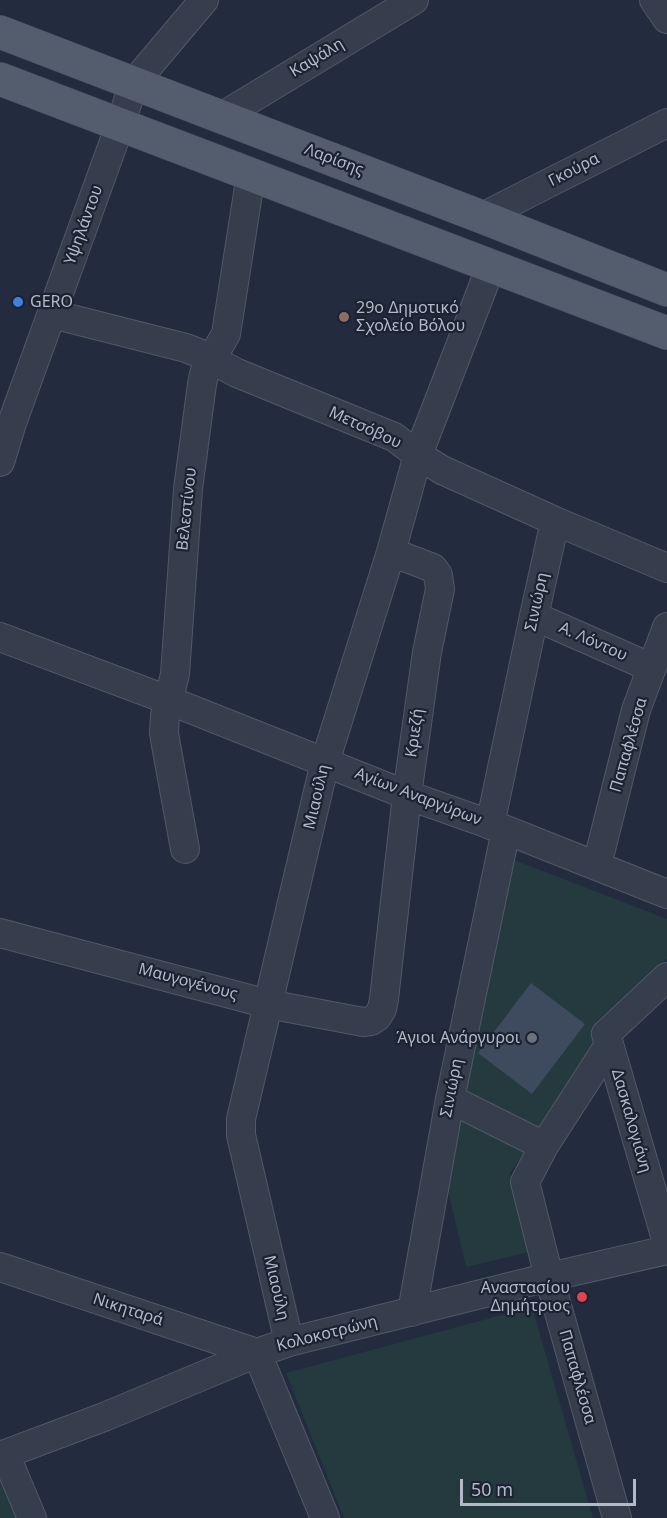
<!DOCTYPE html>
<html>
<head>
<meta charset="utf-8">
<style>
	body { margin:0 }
	#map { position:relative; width:667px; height:1518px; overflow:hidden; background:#222c3e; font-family:"Noto Sans",sans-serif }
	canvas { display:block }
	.scale { position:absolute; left:460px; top:1479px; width:176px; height:27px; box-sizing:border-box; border:3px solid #b2b9c9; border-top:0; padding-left:8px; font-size:18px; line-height:21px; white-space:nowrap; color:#b2b9c9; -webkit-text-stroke:4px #1b2332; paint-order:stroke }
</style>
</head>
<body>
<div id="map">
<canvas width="667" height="1518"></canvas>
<div class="scale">50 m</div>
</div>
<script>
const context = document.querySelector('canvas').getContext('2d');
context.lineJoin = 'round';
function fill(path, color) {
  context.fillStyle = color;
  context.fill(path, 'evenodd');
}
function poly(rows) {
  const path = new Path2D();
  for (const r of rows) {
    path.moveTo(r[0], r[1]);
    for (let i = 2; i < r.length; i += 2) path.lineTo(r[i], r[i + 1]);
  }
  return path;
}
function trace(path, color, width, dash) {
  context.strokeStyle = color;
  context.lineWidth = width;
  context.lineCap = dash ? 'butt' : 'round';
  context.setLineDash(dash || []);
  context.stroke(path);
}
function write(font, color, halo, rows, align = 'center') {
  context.font = font + ' "Noto Sans",sans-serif';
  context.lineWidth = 4.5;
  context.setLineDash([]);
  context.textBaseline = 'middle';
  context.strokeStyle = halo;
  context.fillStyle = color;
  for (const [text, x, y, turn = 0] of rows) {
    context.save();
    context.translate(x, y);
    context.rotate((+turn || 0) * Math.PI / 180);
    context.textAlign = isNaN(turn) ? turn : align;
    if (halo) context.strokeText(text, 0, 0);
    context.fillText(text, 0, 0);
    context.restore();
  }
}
const green = poly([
	[509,858,667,919,667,959,597,1021,596,1051,510,1173,529,1252,466,1267,445,1178],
	[532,1307,593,1518,344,1518,286,1373],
	[0,1477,17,1518,0,1518]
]);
const building = poly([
	[531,983,585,1024,532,1094,478,1053]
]);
const minor = poly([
	[654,0,667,19],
	[221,117,414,0],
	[482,217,667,123],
	[52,314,186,348,201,354,237,373,394,437,418,455,442,470,555,521,667,568],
	[0,462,12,423,120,125,134,83,204,0],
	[534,616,652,668],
	[0,637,168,700,407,795,506,830,667,894],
	[490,825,534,616,555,521],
	[185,849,166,745,164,733,165,715,175,674,188,489,202,384,205,370,226,334,251,174],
	[597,865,636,710,667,627],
	[0,933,268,1004,363,1022,371,1021,377,1017,382,1009,384,999,407,795,427,652,440,589,438,575,433,568,391,552],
	[667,977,606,1034,667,1242],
	[609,1045,544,1146,525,1182,549,1277,617,1518],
	[450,1099,544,1146],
	[0,1267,257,1353,325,1518],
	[412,1312,450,1099,506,830],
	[289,1342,241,1135,241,1119,325,762,391,552,418,455,491,266],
	[5,1454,32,1518],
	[0,1456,104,1417,257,1353,289,1342,549,1277,667,1250]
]);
const major = poly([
	[0,32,482,217,667,290],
	[0,79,667,333]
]);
const markers = [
	[18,302,6,"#3f7fe0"],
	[344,317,6,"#8d6e63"],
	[532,1038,6,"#6b7280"],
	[582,1297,6,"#e0444e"]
];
const streetNames = [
	["Καψάλη",317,58,-31],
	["Λαρίσης",334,160,21],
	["Γκούρα",574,170,-27],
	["Υψηλάντου",84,225,-70],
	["Μετσόβου",365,428,25],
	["Βελεστίνου",187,509,-84],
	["Σινιώρη",537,602,-78],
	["Α. Λόντου",593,642,24],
	["Κριεζή",415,733,-82],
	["Παπαφλέσσα",629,745,-74],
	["Μιαούλη",317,797,-77],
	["Αγίων Αναργύρων",418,797,21],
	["Μαυγογένους",188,982,15],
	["Σινιώρη",452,1088,-79],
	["Δασκαλογιάνη",631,1121,74],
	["Μιαούλη",276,1288,77],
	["Νικηταρά",128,1310,18],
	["Κολοκοτρώνη",327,1334,-14],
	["Παπαφλέσσα",577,1377,74]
];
const poiNames = [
	["GERO",30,302],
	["29ο Δημοτικό",356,308],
	["Σχολείο Βόλου",356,326],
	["Άγιοι Ανάργυροι",520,1038,"right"],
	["Αναστασίου",570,1288,"right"],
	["Δημήτριος",570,1306,"right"]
];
fill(green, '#243a3f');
fill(building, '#3e4a5d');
trace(minor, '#515968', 30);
trace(major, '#3f4756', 34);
trace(minor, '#363e4d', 28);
trace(major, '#545d6e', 33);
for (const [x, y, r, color] of markers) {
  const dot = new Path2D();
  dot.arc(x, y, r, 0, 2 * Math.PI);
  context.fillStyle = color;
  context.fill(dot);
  trace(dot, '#1b2332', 2);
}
write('16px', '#b2b9c9', '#1b2332', streetNames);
write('16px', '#b2b9c9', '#1b2332', poiNames, 'left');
</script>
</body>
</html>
